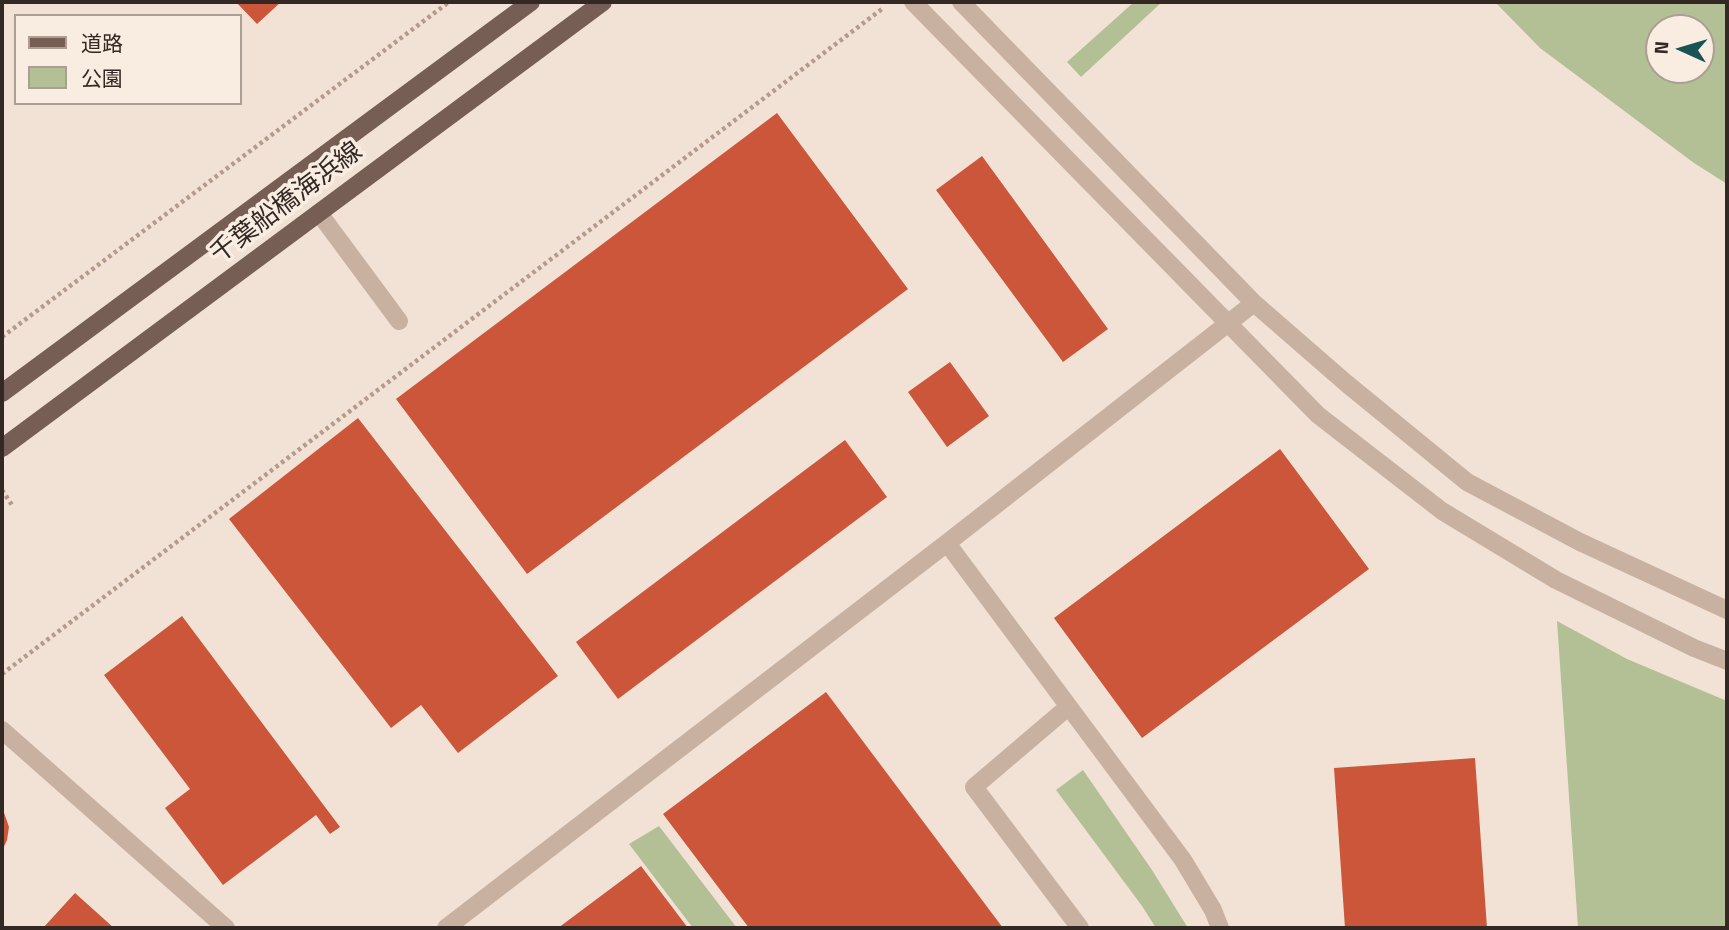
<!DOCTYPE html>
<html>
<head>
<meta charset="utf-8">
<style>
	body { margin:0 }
	#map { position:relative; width:1729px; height:930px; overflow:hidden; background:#f1e2d5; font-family:"Titillium Web","Noto Sans JP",sans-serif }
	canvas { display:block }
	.frame { position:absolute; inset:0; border:4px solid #332824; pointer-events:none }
	.legend { position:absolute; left:14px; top:14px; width:228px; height:91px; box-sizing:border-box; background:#f9ede1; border:2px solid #aa9e95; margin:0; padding:9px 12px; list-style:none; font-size:21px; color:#332824 }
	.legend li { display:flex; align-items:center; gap:14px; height:35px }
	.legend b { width:35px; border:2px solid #aa9e95 }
	.north { position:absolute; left:1645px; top:14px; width:70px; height:70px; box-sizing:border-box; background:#f9ede1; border:2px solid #aa9e95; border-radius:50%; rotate:274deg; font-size:19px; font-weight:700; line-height:28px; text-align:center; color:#332824 }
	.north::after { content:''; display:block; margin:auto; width:24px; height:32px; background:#185455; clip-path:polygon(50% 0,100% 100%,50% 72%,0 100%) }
</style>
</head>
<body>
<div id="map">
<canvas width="1729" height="930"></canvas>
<div class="frame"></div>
<ul class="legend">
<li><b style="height:9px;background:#765e54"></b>道路</li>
<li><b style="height:19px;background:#b3c095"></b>公園</li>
</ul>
<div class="north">N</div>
</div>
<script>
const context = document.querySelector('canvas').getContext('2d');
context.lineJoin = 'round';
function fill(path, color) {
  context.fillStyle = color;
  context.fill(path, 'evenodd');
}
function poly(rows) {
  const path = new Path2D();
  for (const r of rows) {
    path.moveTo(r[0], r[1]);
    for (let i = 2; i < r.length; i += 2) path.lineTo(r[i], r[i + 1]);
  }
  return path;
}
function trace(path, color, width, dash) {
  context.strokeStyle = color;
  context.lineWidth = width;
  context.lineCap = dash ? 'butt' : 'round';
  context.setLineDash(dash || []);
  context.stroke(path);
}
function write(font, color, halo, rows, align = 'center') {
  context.font = font + ' "Titillium Web","Noto Sans JP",sans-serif';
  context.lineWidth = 7;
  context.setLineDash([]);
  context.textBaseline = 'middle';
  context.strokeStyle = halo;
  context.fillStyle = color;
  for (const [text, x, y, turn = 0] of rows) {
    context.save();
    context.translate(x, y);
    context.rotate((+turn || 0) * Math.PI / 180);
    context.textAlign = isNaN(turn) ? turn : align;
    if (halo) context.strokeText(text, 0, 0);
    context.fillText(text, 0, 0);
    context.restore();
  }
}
const green = poly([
	[1134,2,1162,2,1081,77,1067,62],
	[1495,2,1727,2,1727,184,1694,163,1540,48],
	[1659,28,1701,28,1701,70,1659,70],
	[1557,621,1627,659,1727,701,1727,928,1578,928],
	[1083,770,1152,870,1188,928,1156,928,1142,906,1056,790],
	[659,826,737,928,693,928,629,844]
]);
const building = poly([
	[236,2,281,2,257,24],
	[777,113,908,289,527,574,396,399],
	[982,156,1108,329,1063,362,936,190],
	[950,362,989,416,947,447,908,392],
	[358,418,558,676,458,753,421,705,391,728,229,519],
	[845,440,887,497,618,699,576,642],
	[1280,449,1369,569,1142,738,1054,618],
	[182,616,340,827,330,834,316,815,223,885,165,808,190,789,104,675],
	[826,692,1003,928,749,928,663,814],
	[1475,758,1487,928,1345,928,1334,768],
	[2,807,9,827,7,840,2,851],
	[641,866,688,928,558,928],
	[75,893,114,928,43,928]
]);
const path = poly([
	[2,337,449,2],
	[2,490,12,505],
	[2,674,882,9]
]);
const minor = poly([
	[913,2,1318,415,1442,511,1556,580,1694,648,1727,661],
	[961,2,1254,303,1346,383,1467,482,1580,542,1727,610],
	[319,213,399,321],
	[947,543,1183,860,1213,910,1220,928],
	[1068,707,974,787,1080,928],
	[2,730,226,928],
	[446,928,947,543,1254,303]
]);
const major = poly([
	[2,393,531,2],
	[2,448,603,2]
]);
const streetNames = [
	["千葉船橋海浜線",287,204,-37]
];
fill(green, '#b3c095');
fill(building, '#cb5639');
trace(path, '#b59b8b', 4.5, [3.5, 3.5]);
trace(minor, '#c9b1a1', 18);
trace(major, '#765e54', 18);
write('26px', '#332824', '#f9ede1', streetNames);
</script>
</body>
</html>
